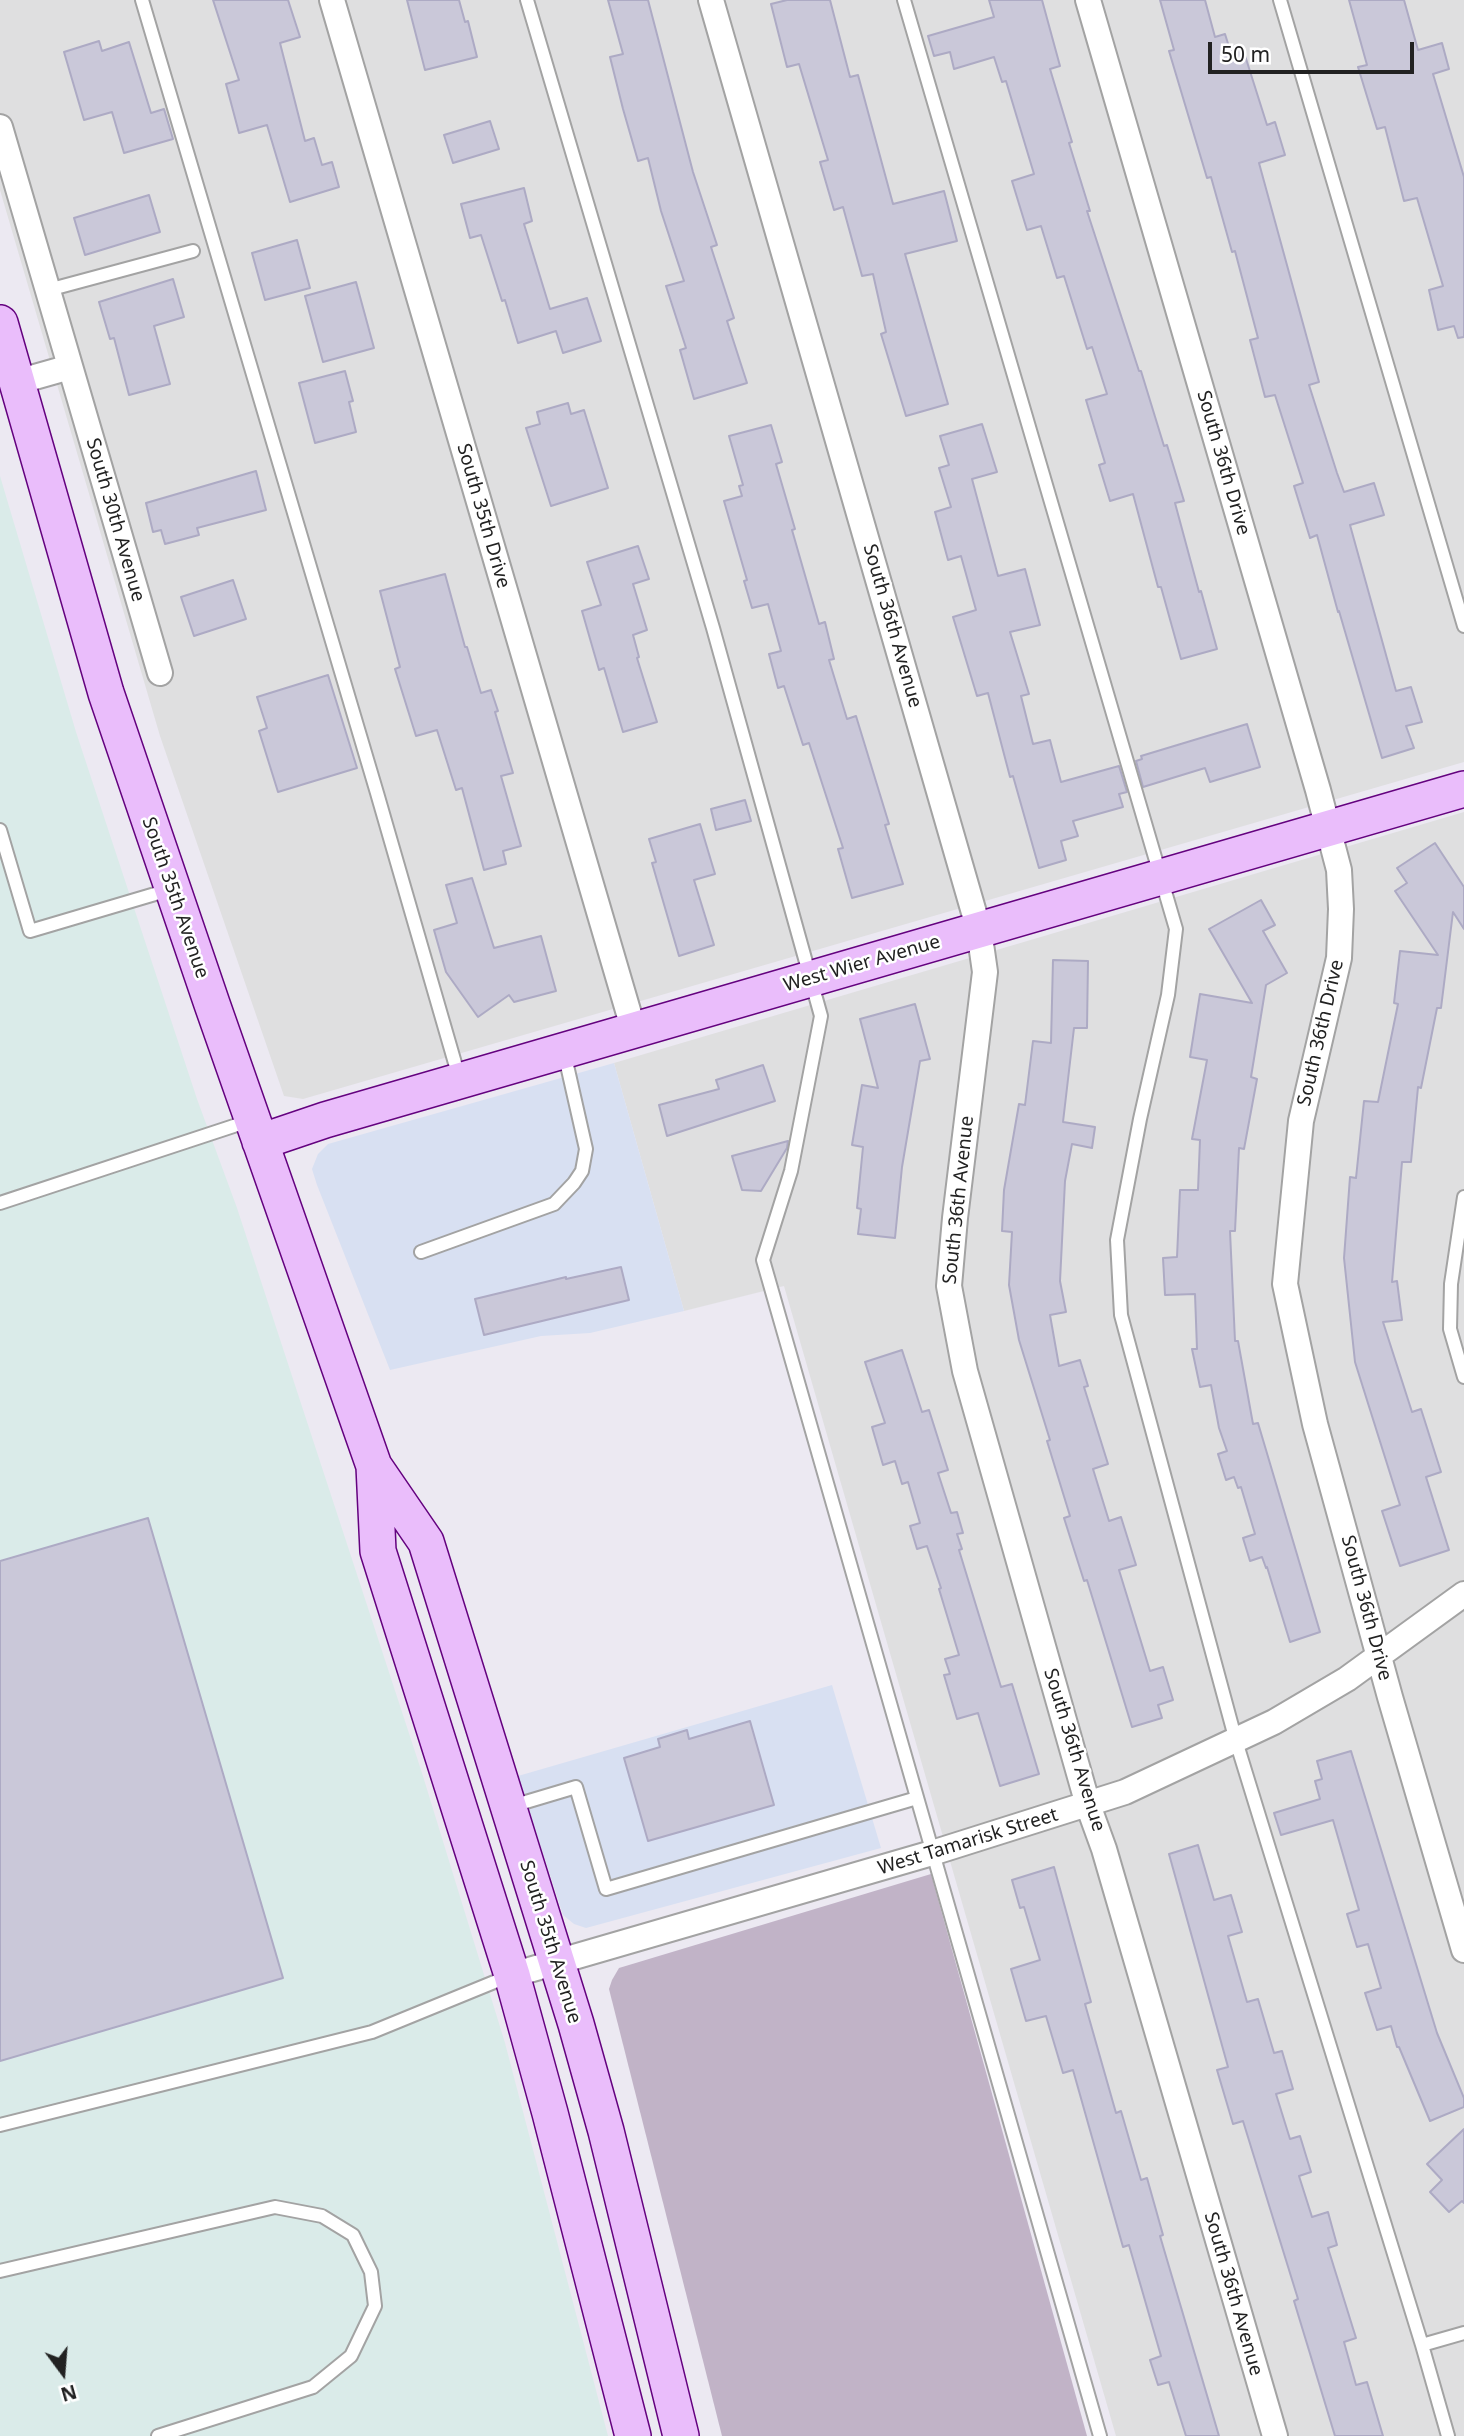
<!DOCTYPE html>
<html>
<head>
<meta charset="utf-8">
<style>
	body { margin:0 }
	#map { position:relative; width:1464px; height:2436px; overflow:hidden; background:#ece9f2; font-family:"Noto Sans",sans-serif }
	canvas { display:block }
	.north { position:absolute; left:28px; top:2338px; width:70px; height:70px; -webkit-text-stroke:5px #fff; paint-order:stroke; rotate:164deg; font-size:19px; font-weight:700; line-height:28px; text-align:center; color:#222 }
	.north::after { content:''; display:block; margin:auto; width:24px; height:32px; background:#222; clip-path:polygon(50% 0,100% 100%,50% 72%,0 100%) }
	.scale { position:absolute; left:1208px; top:42px; width:206px; height:32px; box-sizing:border-box; border:4px solid #222; border-top:0; padding-left:9px; font-size:21px; line-height:24px; white-space:nowrap; color:#222; -webkit-text-stroke:5px #fff; paint-order:stroke }
</style>
</head>
<body>
<div id="map">
<canvas width="1464" height="2436"></canvas>
<div class="north">N</div>
<div class="scale">50 m</div>
</div>
<script>
const context = document.querySelector('canvas').getContext('2d');
context.lineJoin = 'round';
function fill(path, color) {
  context.fillStyle = color;
  context.fill(path, 'evenodd');
}
function poly(rows) {
  const path = new Path2D();
  for (const r of rows) {
    path.moveTo(r[0], r[1]);
    for (let i = 2; i < r.length; i += 2) path.lineTo(r[i], r[i + 1]);
  }
  return path;
}
function trace(path, color, width, dash) {
  context.strokeStyle = color;
  context.lineWidth = width;
  context.lineCap = dash ? 'butt' : 'round';
  context.setLineDash(dash || []);
  context.stroke(path);
}
function write(font, color, halo, rows, align = 'center') {
  context.font = font + ' "Noto Sans",sans-serif';
  context.lineWidth = 5;
  context.setLineDash([]);
  context.textBaseline = 'middle';
  context.strokeStyle = halo;
  context.fillStyle = color;
  for (const [text, x, y, turn = 0] of rows) {
    context.save();
    context.translate(x, y);
    context.rotate((+turn || 0) * Math.PI / 180);
    context.textAlign = isNaN(turn) ? turn : align;
    if (halo) context.strokeText(text, 0, 0);
    context.fillText(text, 0, 0);
    context.restore();
  }
}
const residential = poly([
	[0,0,1464,0,1464,762,303,1099,284,1096,160,736,0,190],
	[1464,812,1464,2436,1116,2436,784,1286,684,1311,614,1063]
]);
const commercial = poly([
	[614,1063,684,1311,590,1333,541,1336,390,1370,317,1185,312,1169,318,1154,328,1144],
	[832,1685,881,1848,586,1928,574,1924,563,1915,518,1776]
]);
const industrial = poly([
	[0,476,76,732,197,1099,237,1208,422,1773,505,2043,608,2436,0,2436]
]);
const construction = poly([
	[931,1874,1087,2436,722,2436,609,1989,612,1980,619,1968]
]);
const building = poly([
	[213,0,288,0,300,37,280,43,305,141,314,138,322,165,332,162,339,187,290,202,267,125,239,133,226,84,239,80,213,0],
	[407,0,459,0,465,22,468,21,477,57,425,70,407,0],
	[608,0,648,0,693,172,717,245,711,247,734,318,727,321,747,383,694,399,680,350,686,348,666,286,684,281,661,211,648,158,638,161,623,109,610,57,623,54,608,0],
	[787,0,830,0,850,77,858,75,893,204,944,191,957,241,905,254,948,404,906,416,881,334,886,332,873,274,862,276,843,207,834,210,820,162,828,160,799,64,787,67,771,4,787,0],
	[989,0,1042,0,1060,66,1050,69,1072,142,1069,143,1090,211,1087,211,1139,371,1141,371,1164,446,1167,445,1184,501,1175,503,1199,592,1201,591,1217,649,1181,659,1161,587,1158,587,1133,494,1110,501,1099,465,1105,463,1086,400,1107,394,1092,347,1087,349,1064,276,1057,278,1041,226,1027,230,1012,181,1034,174,1006,81,1002,82,994,57,954,69,950,52,934,56,928,36,994,17,989,0],
	[1160,0,1205,0,1215,37,1225,34,1230,50,1242,46,1267,125,1275,122,1285,155,1259,163,1319,382,1309,385,1337,473,1344,492,1374,483,1384,515,1350,525,1396,691,1411,687,1422,722,1406,726,1414,748,1382,758,1339,611,1338,612,1317,535,1310,538,1294,486,1303,483,1275,395,1265,397,1250,340,1258,338,1235,251,1232,252,1211,177,1207,178,1169,51,1174,50,1160,0],
	[1349,0,1404,0,1418,50,1442,43,1449,69,1433,74,1464,177,1464,337,1458,338,1454,326,1438,330,1429,290,1443,286,1417,198,1404,201,1385,127,1377,129,1358,67,1367,65,1349,0],
	[99,41,102,51,129,42,151,113,164,109,173,139,124,153,112,112,84,120,64,52,99,41],
	[490,121,499,149,453,163,444,135,490,121],
	[524,188,532,221,524,224,550,309,587,298,601,341,563,353,556,331,518,343,505,300,502,301,481,235,470,238,461,204,524,188],
	[149,195,160,232,85,255,74,218,149,195],
	[297,240,310,288,265,300,252,253,297,240],
	[173,279,184,317,154,326,170,384,129,395,114,338,110,339,99,302,173,279],
	[356,282,374,348,323,362,305,296,356,282],
	[345,371,353,401,349,402,356,432,315,443,299,383,345,371],
	[568,403,571,414,584,410,608,488,551,506,526,428,540,424,537,412,568,403],
	[982,424,997,472,972,479,998,576,1025,569,1040,625,1010,632,1029,694,1021,696,1033,744,1050,740,1061,782,1119,766,1127,792,1119,794,1123,807,1073,821,1078,836,1061,841,1066,860,1039,868,1013,776,1010,777,988,693,977,696,953,617,976,610,961,556,948,560,935,512,951,507,939,468,949,465,940,436,982,424],
	[771,425,782,462,776,464,795,529,792,530,819,624,825,622,834,659,829,660,847,719,856,716,889,824,885,825,903,884,852,898,838,849,843,848,809,743,803,745,784,686,778,688,769,654,781,651,768,604,752,608,744,581,747,580,724,501,742,496,739,486,743,485,729,436,771,425],
	[256,471,266,510,197,528,199,535,165,544,161,530,153,532,146,503,256,471],
	[638,546,649,579,633,584,647,630,633,635,639,657,637,658,657,722,623,732,604,668,599,670,582,611,601,605,587,562,638,546],
	[445,574,465,647,467,647,481,693,491,690,498,711,495,712,513,773,501,776,521,846,503,851,506,864,484,870,462,788,456,790,437,730,416,736,395,669,400,667,380,591,445,574],
	[233,580,246,619,194,636,181,597,233,580],
	[328,675,357,768,278,792,259,731,267,728,257,697,328,675],
	[1247,724,1260,767,1210,782,1205,768,1143,787,1136,761,1142,759,1141,756,1247,724],
	[745,800,751,821,716,830,711,809,745,800],
	[700,824,715,874,694,880,714,945,679,956,652,863,656,862,649,839,700,824],
	[1435,843,1464,887,1464,929,1453,912,1441,1008,1437,1008,1421,1088,1418,1087,1411,1162,1402,1162,1392,1282,1397,1281,1402,1320,1383,1322,1412,1412,1421,1409,1441,1472,1426,1477,1449,1550,1400,1566,1382,1511,1400,1505,1355,1362,1344,1258,1350,1177,1356,1178,1364,1101,1378,1102,1398,1004,1394,1003,1400,951,1438,955,1395,891,1407,883,1397,868,1435,843],
	[472,878,494,948,541,936,556,991,514,1002,509,995,478,1017,446,972,434,930,457,923,446,885,472,878],
	[1261,900,1275,925,1263,931,1287,973,1266,985,1251,1077,1257,1079,1244,1149,1239,1148,1235,1231,1230,1231,1235,1341,1238,1341,1253,1424,1258,1423,1320,1632,1290,1642,1267,1567,1266,1568,1262,1557,1250,1561,1243,1538,1255,1534,1241,1487,1238,1488,1234,1477,1226,1480,1218,1454,1227,1451,1219,1428,1211,1385,1200,1387,1192,1349,1197,1349,1195,1294,1165,1295,1163,1258,1177,1257,1180,1190,1198,1190,1200,1140,1192,1139,1207,1060,1190,1057,1200,994,1252,1003,1209,929,1261,900],
	[1053,960,1088,961,1087,1028,1074,1028,1063,1122,1095,1127,1092,1148,1072,1144,1065,1181,1060,1281,1066,1312,1050,1315,1059,1366,1080,1360,1088,1386,1084,1387,1108,1464,1093,1469,1109,1521,1121,1517,1136,1565,1119,1570,1150,1671,1163,1667,1173,1700,1158,1705,1162,1718,1132,1727,1087,1580,1084,1581,1064,1518,1070,1516,1047,1441,1050,1440,1019,1340,1009,1285,1012,1232,1002,1231,1004,1190,1019,1104,1025,1105,1033,1041,1051,1043,1053,960],
	[915,1004,930,1059,920,1061,902,1167,895,1238,858,1234,861,1209,857,1208,863,1147,852,1145,862,1085,878,1088,860,1019,915,1004],
	[763,1065,775,1101,667,1136,659,1105,719,1089,716,1080,763,1065],
	[788,1141,787,1148,761,1191,742,1190,732,1156,788,1141],
	[621,1267,629,1300,484,1335,475,1299,566,1277,566,1279,621,1267],
	[902,1350,922,1412,929,1410,948,1470,938,1473,951,1513,957,1512,963,1533,957,1534,962,1549,959,1550,1001,1687,1012,1684,1039,1774,1000,1786,978,1713,957,1719,944,1675,950,1674,945,1659,959,1655,939,1589,941,1588,927,1546,917,1549,910,1526,920,1523,908,1482,902,1484,895,1461,883,1465,872,1427,885,1423,865,1362,902,1350],
	[148,1518,283,1978,0,2061,0,1561,148,1518],
	[750,1721,774,1805,648,1841,624,1758,660,1747,658,1739,687,1730,689,1739,750,1721],
	[1351,1751,1437,2033,1464,2098,1464,2107,1430,2121,1399,2047,1397,2047,1391,2026,1377,2030,1365,1993,1381,1988,1368,1944,1357,1947,1347,1914,1359,1910,1333,1820,1281,1835,1274,1813,1320,1799,1315,1781,1322,1779,1317,1761,1351,1751],
	[1198,1845,1214,1900,1231,1895,1242,1932,1228,1936,1247,2002,1258,1999,1274,2053,1282,2051,1293,2089,1276,2094,1290,2139,1300,2136,1311,2172,1299,2176,1312,2217,1328,2212,1337,2245,1328,2248,1356,2338,1344,2342,1356,2385,1367,2382,1383,2436,1335,2436,1294,2301,1298,2299,1243,2121,1233,2124,1217,2070,1228,2067,1169,1854,1198,1845],
	[1054,1867,1091,2002,1085,2004,1116,2113,1121,2111,1141,2180,1147,2178,1163,2235,1160,2236,1219,2436,1186,2436,1169,2382,1158,2385,1150,2360,1161,2356,1129,2245,1123,2247,1073,2070,1063,2073,1046,2016,1026,2021,1011,1969,1040,1960,1024,1907,1020,1908,1012,1880,1054,1867],
	[1464,2129,1464,2203,1462,2201,1449,2212,1430,2192,1442,2180,1427,2164,1464,2129]
]);
const lane = poly([
	[142,0,377,793,459,1077],
	[527,0,713,628,821,1016,791,1171,763,1260,1100,2436],
	[904,0,1176,929,1168,995,1140,1119,1117,1240,1121,1315,1236,1741,1422,2345,1448,2436],
	[1280,0,1464,626],
	[48,290,193,251],
	[0,830,30,931,172,889],
	[1464,1197,1451,1284,1450,1329,1464,1377],
	[0,1203,252,1120],
	[421,1252,554,1204,574,1183,582,1171,586,1149,564,1052],
	[509,1807,576,1787,606,1889,917,1798],
	[0,2125,372,2032,509,1976],
	[0,2271,275,2207,322,2216,353,2235,371,2272,375,2306,351,2356,313,2387,158,2436],
	[1422,2345,1464,2333]
]);
const street = poly([
	[332,0,634,1031],
	[711,0,979,930,985,972,955,1218,949,1286,965,1371,1088,1805,1104,1849,1275,2436],
	[1088,0,1318,790,1339,870,1341,909,1339,958,1301,1121,1285,1284,1315,1424,1390,1697,1464,1950],
	[0,127,160,673],
	[17,382,70,367],
	[512,1975,932,1853,1125,1792,1274,1722,1347,1679,1464,1594]
]);
const secondary = poly([
	[0,323,106,693,212,1004,374,1466,426,1542,576,2024,606,2131,681,2436],
	[260,1142,325,1120,1464,789],
	[374,1466,378,1551,512,1975,550,2113,633,2436]
]);
const streetNames = [
	["South 36th Drive",1223,463,74],
	["South 35th Drive",483,516,74],
	["South 30th Avenue",115,520,74],
	["South 36th Avenue",892,626,74],
	["South 35th Avenue",175,898,71],
	["West Wier Avenue",862,964,-16],
	["South 36th Drive",1321,1033,-77],
	["South 36th Avenue",959,1200,-84],
	["South 36th Drive",1366,1608,75],
	["South 36th Avenue",1074,1750,73],
	["West Tamarisk Street",968,1842,-17],
	["South 35th Avenue",550,1942,73],
	["South 36th Avenue",1233,2294,74]
];
fill(residential, '#dfdfe0');
fill(commercial, '#d8e0f2');
fill(industrial, '#daebe9');
fill(construction, '#c1b3c7');
fill(building, '#cac8d9');
trace(building, '#adaac4', 2);
trace(lane, '#a3a3a3', 16);
trace(street, '#a3a3a3', 28);
trace(secondary, '#64027f', 38);
trace(lane, '#fff', 12);
trace(street, '#fff', 24);
trace(secondary, '#eabdfb', 35);
write('19px', '#222', '#fff', streetNames);
</script>
</body>
</html>
